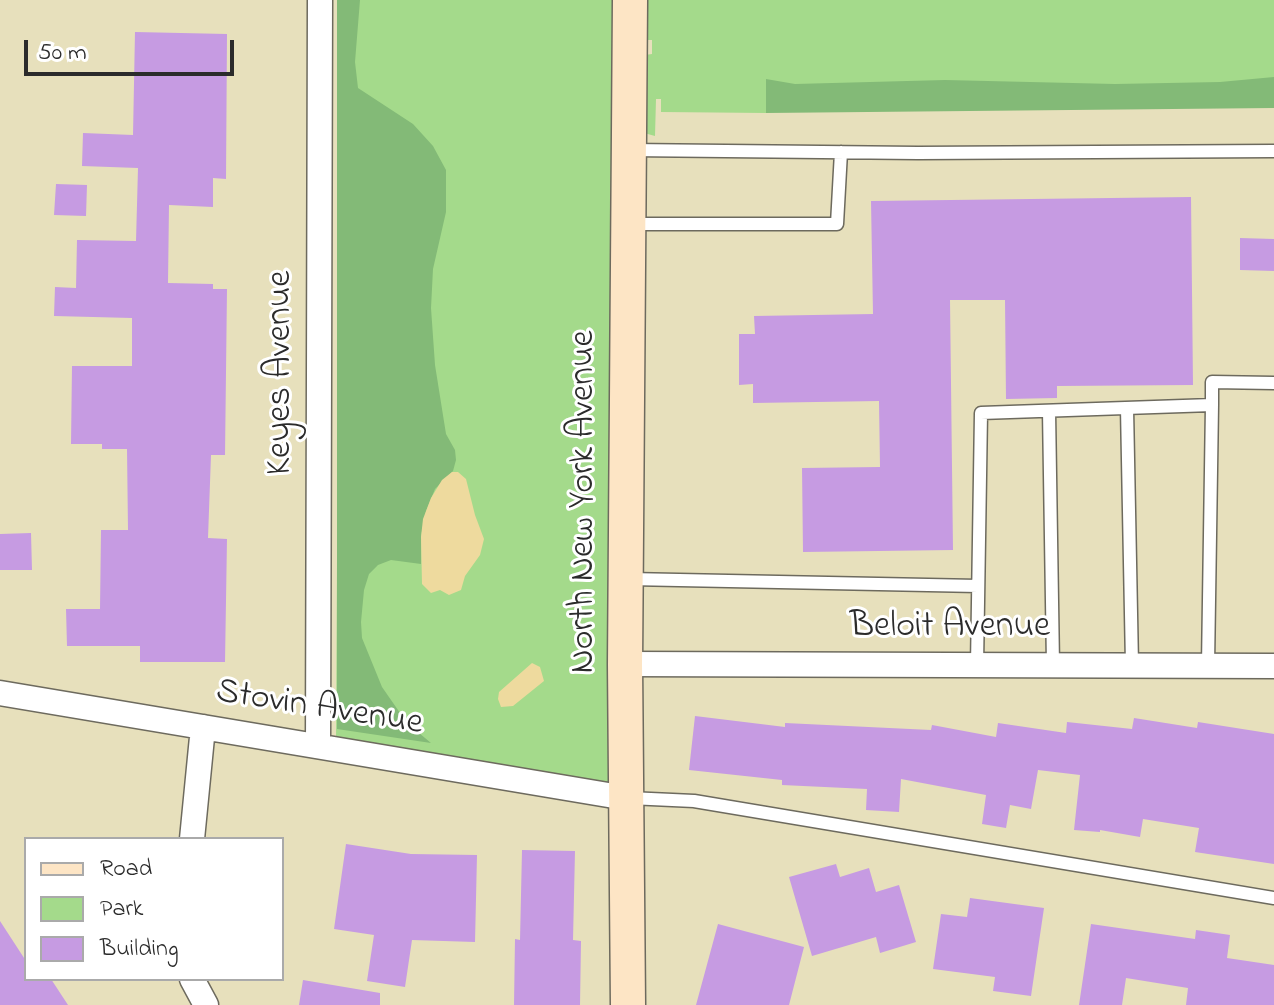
<!DOCTYPE html>
<html>
<head>
<meta charset="utf-8">
<style>
	body { margin:0 }
	#map { position:relative; width:1274px; height:1005px; overflow:hidden; background:#e7e0bc; font-family:"Indie Flower",sans-serif }
	canvas { display:block }
	.legend { position:absolute; left:24px; top:837px; width:260px; height:144px; box-sizing:border-box; background:#fff; border:2px solid #aaa; margin:0; padding:10px 14px; list-style:none; font-size:24px; color:#2b2b2b }
	.legend li { display:flex; align-items:center; gap:16px; height:40px }
	.legend b { width:40px; border:2px solid #aaa }
	.scale { position:absolute; left:24px; top:40px; width:210px; height:36px; box-sizing:border-box; border:4px solid #2b2b2b; border-top:0; padding-left:10px; font-size:24px; line-height:28px; white-space:nowrap; color:#2b2b2b; -webkit-text-stroke:6px #fff; paint-order:stroke }
</style>
</head>
<body>
<div id="map">
<canvas width="1274" height="1005"></canvas>
<ul class="legend">
<li><b style="height:10px;background:#fde5c5"></b>Road</li>
<li><b style="height:22px;background:#a4da8b"></b>Park</li>
<li><b style="height:22px;background:#c69be2"></b>Building</li>
</ul>
<div class="scale">50 m</div>
</div>
<script>
const context = document.querySelector('canvas').getContext('2d');
context.lineJoin = 'round';
function fill(path, color) {
  context.fillStyle = color;
  context.fill(path, 'evenodd');
}
function poly(rows) {
  const path = new Path2D();
  for (const r of rows) {
    path.moveTo(r[0], r[1]);
    for (let i = 2; i < r.length; i += 2) path.lineTo(r[i], r[i + 1]);
  }
  return path;
}
function trace(path, color, width, dash) {
  context.strokeStyle = color;
  context.lineWidth = width;
  context.lineCap = dash ? 'butt' : 'round';
  context.setLineDash(dash || []);
  context.stroke(path);
}
function write(font, color, halo, rows, align = 'center') {
  context.font = font + ' "Indie Flower",sans-serif';
  context.lineWidth = 6;
  context.setLineDash([]);
  context.textBaseline = 'middle';
  context.strokeStyle = halo;
  context.fillStyle = color;
  for (const [text, x, y, turn = 0] of rows) {
    context.save();
    context.translate(x, y);
    context.rotate((+turn || 0) * Math.PI / 180);
    context.textAlign = isNaN(turn) ? turn : align;
    if (halo) context.strokeText(text, 0, 0);
    context.fillText(text, 0, 0);
    context.restore();
  }
}
const green = poly([
	[340,0,619,0,610,788,336,743],
	[644,0,1274,0,1274,104,766,100,766,113,661,112,661,99,656,99,655,136,644,133,645,55,652,54,652,40,644,40]
]);
const forest = poly([
	[337,0,360,0,355,62,358,88,413,124,433,146,446,170,446,212,433,269,431,308,435,365,446,434,455,450,456,460,453,471,435,489,426,511,421,536,421,564,391,560,378,565,369,574,364,590,361,622,362,638,382,687,407,723,431,743,337,729],
	[1274,77,1274,108,766,113,766,79,795,84,945,80,1115,84,1220,82]
]);
const sand = poly([
	[452,472,458,472,466,479,475,515,484,539,480,555,465,576,461,590,449,595,440,590,431,593,422,584,421,537,423,519,431,498,442,480],
	[532,663,540,667,544,681,513,706,501,707,498,699,499,692]
]);
const building = poly([
	[135,32,227,34,226,179,213,178,213,207,169,205,168,283,213,284,213,289,227,289,225,455,211,455,208,538,227,539,225,662,140,662,140,646,67,646,66,609,100,609,101,530,128,530,127,449,102,449,102,444,71,444,72,366,132,366,132,318,54,316,55,287,76,288,77,240,136,241,138,168,82,166,83,133,133,135],
	[56,184,87,185,86,216,54,215],
	[1191,197,1193,385,1057,386,1057,398,1006,399,1005,300,950,300,953,550,803,552,802,468,880,467,879,401,753,403,753,384,739,385,739,334,755,334,754,316,873,314,871,201],
	[1240,238,1274,239,1274,271,1240,270],
	[31,533,32,570,0,570,0,534],
	[695,716,785,727,785,723,931,730,932,725,996,737,998,723,1066,733,1067,722,1132,729,1134,718,1197,728,1198,722,1274,734,1274,864,1195,852,1199,828,1143,819,1140,837,1100,830,1100,832,1074,830,1080,775,1038,770,1031,809,1010,805,1006,828,982,824,986,795,901,779,899,812,866,810,867,789,782,785,782,780,689,770],
	[346,844,411,854,477,855,475,942,412,940,405,987,367,981,374,935,334,929],
	[522,850,575,851,573,940,581,941,580,1005,514,1005,515,939,520,940],
	[836,864,840,877,869,868,876,892,899,885,916,942,880,953,876,937,812,956,789,877],
	[970,898,1044,908,1031,996,993,991,995,977,933,969,941,914,967,917],
	[0,921,26,961,26,979,51,979,68,1005,0,1005],
	[718,924,804,947,789,1005,696,1005],
	[1091,924,1195,939,1196,930,1230,935,1227,958,1274,965,1274,1005,1186,1005,1188,988,1126,978,1122,1005,1079,1005],
	[303,980,380,993,380,1005,299,1005]
]);
const lane = poly([
	[629,150,918,153,1274,151],
	[631,224,837,224,841,152],
	[1127,408,1132,665],
	[1049,411,1053,665],
	[629,579,978,586],
	[977,665,981,413,1212,405,1212,382,1274,383],
	[1208,665,1212,405],
	[629,798,694,801,1274,898]
]);
const street = poly([
	[625,664,1274,666],
	[0,693,626,798],
	[318,746,320,0],
	[192,839,203,727],
	[192,979,206,1005]
]);
const secondary = poly([
	[628,1005,625,664,630,0]
]);
const streetNames = [
	["Keyes Avenue",283,373,-90],
	["North New York Avenue",586,502,-90],
	["Beloit Avenue",950,629],
	["Stovin Avenue",319,710,9]
];
fill(green, '#a4da8b');
fill(forest, '#83ba77');
fill(sand, '#eeda9e');
fill(building, '#c69be2');
trace(lane, '#6d6a5e', 15);
trace(street, '#6d6a5e', 27);
trace(secondary, '#6d6a5e', 37);
trace(lane, '#fff', 12);
trace(street, '#fff', 24);
trace(secondary, '#fde5c5', 34);
write('36px', '#2b2b2b', '#fff', streetNames);
</script>
</body>
</html>
